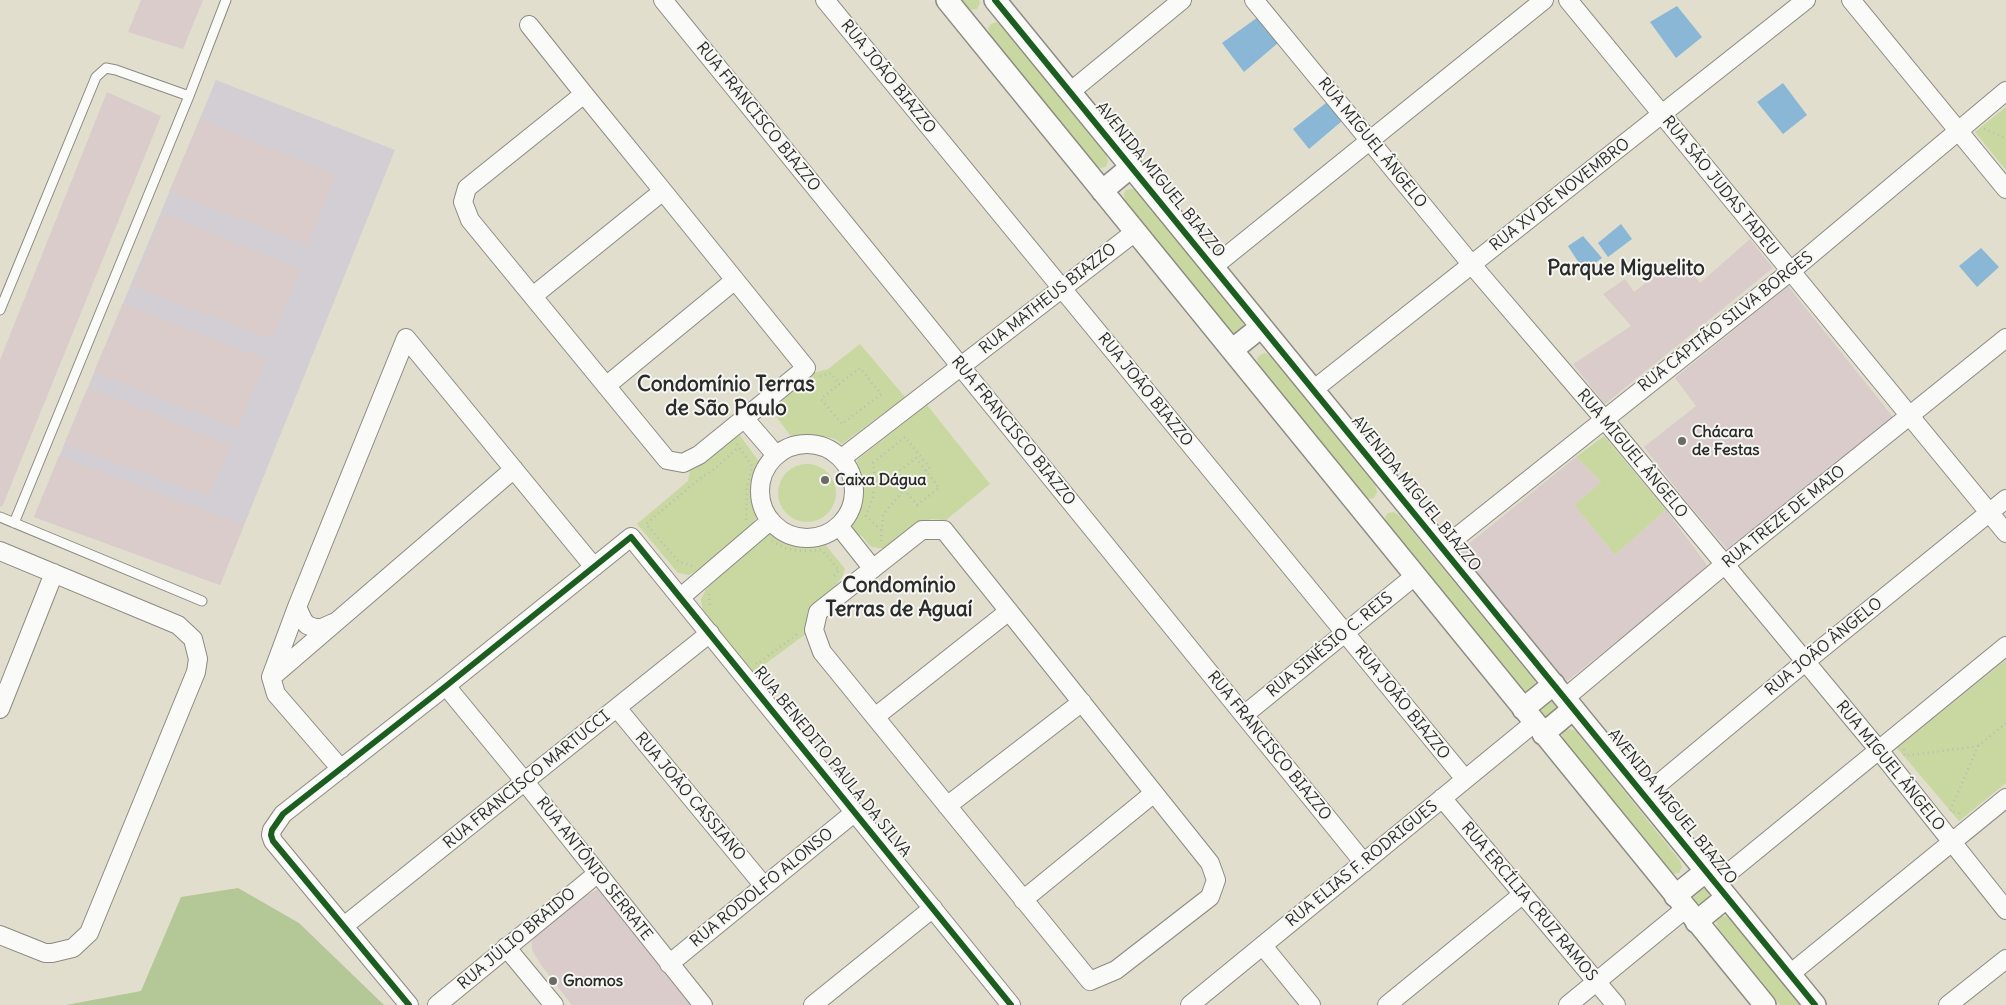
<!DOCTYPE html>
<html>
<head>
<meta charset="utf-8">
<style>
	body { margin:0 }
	canvas { display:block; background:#e1decd }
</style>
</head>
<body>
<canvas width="2006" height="1005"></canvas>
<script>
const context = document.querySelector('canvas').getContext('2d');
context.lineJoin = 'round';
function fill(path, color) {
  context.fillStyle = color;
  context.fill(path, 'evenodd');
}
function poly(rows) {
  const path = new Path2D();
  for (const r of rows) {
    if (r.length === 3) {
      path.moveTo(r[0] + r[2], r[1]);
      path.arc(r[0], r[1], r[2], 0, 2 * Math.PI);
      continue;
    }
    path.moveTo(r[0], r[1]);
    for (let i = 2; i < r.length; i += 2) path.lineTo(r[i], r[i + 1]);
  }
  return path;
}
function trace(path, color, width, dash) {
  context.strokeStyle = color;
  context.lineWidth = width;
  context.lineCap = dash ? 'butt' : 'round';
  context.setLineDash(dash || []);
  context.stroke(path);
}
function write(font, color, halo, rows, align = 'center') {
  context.font = font + ' Delius,sans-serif';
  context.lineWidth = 4;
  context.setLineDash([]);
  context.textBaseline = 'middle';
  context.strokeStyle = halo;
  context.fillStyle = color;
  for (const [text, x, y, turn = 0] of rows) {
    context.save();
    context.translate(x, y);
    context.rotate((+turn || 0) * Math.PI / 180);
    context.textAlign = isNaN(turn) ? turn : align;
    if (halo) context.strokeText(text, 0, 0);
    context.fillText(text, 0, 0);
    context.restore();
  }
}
const industrial = poly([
	[216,80,395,150,220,585,34,517]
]);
const green = poly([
	[961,0,979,0,980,3,977,9,971,10],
	[996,22,1002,25,1106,154,1108,161,1106,167,1099,168,1094,165,990,34,988,28,991,24],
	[2006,107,2006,170,1975,132],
	[1132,189,1138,191,1242,321,1244,327,1241,333,1235,334,1230,331,1125,201,1124,194,1126,190],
	[860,344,905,397,842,444,835,439,818,435,808,435,793,439,769,407,803,378,813,373,828,369],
	[1265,353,1271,356,1375,485,1377,492,1374,498,1368,499,1363,496,1259,366,1257,359,1260,355],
	[927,405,990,484,946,520,931,519,922,522,888,549,871,547,861,535,856,538,846,526,855,517,860,507,863,492,857,460],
	[739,434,759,462,754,500,756,518,750,527,704,566,689,575,678,573,637,524,688,481,690,470],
	[1604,436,1666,510,1615,555,1574,505,1601,482,1576,457],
	[807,493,29],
	[1393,512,1399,515,1535,681,1536,687,1527,694,1522,689,1387,524,1385,517,1388,513],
	[769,533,789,545,804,546,824,543,845,569,842,577,828,595,807,612,807,633,753,673,703,612,701,599,710,582],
	[2006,660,2006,783,1959,821,1897,748],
	[1549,701,1555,702,1558,708,1548,719,1541,714,1540,708],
	[1570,729,1576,731,1680,861,1682,867,1679,873,1673,874,1668,871,1564,741,1562,734,1564,730],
	[1701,896,8],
	[1724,916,1730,918,1800,1005,1780,1005,1718,928,1716,921,1718,917]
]);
const forest = poly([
	[238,888,299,923,384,1005,66,1005,141,991,181,897]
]);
const water = poly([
	[1677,6,1702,37,1676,58,1650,22],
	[1258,17,1278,43,1244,72,1222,43],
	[1783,83,1807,115,1783,134,1757,102],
	[1326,103,1342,121,1309,149,1293,129],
	[1621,224,1632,239,1608,257,1598,243],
	[1583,236,1602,258,1584,271,1568,246],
	[1981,248,1999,267,1977,287,1959,266]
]);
const building = poly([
	[141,0,203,0,183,49,128,32],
	[107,92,161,116,2,507,0,506,0,360],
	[200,119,336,175,308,245,169,192],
	[164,213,300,269,272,339,133,287],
	[1750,239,1773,268,1605,404,1573,364,1631,326,1603,294,1625,279,1634,292,1680,256,1700,283],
	[1788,286,1893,417,1824,476,1727,549,1686,501,1644,447,1696,406,1675,378],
	[123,303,266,359,238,429,94,372],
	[88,387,231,445,209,496,64,444],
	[59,456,244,525,220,585,34,517],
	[1576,457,1601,482,1574,505,1615,555,1666,510,1709,568,1562,685,1455,555],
	[601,888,695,1005,572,1005,568,1000,541,965,532,950,532,941,547,922,582,897]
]);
const path = poly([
	[1984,129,2006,138],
	[820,376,831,373,839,384,860,368,881,394,842,424,821,399,839,384],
	[737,444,752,466,747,487,746,521],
	[881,530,866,516,873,497,875,479,873,463,905,437,930,468,926,471],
	[772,541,785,548,800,551,822,550,839,570,834,576],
	[881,541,883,515,904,489,917,505,939,488,916,458,894,475,904,489],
	[692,566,679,562,646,524,698,480,713,470,739,447],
	[709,594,710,606],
	[756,663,757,664,796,635,798,631],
	[1978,746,2006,723],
	[1904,749,1905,756,1978,746,1950,811,1962,814]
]);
const service = poly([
	[0,310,96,77,106,68,116,70,189,96],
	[0,517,202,601],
	[14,523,189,96,226,0]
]);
const minor = poly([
	[663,0,1364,863],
	[825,0,1465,779],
	[1254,0,1472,265,1604,419,1878,749,2006,910],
	[1568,0,2006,533],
	[1851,0,2006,189],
	[529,25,584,94,663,191,735,280,806,368,699,455,683,463,667,460,470,220,463,202,467,188,584,94],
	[1070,92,1182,0],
	[1213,267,1544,0],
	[533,296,663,191],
	[606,386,735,280],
	[1313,390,1806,0],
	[744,418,776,455],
	[807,491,47],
	[842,458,1135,232],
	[839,526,873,569],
	[922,530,944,530,1210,863,1216,880,1210,897,1116,970,1090,981,822,652,814,630,818,612,922,530],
	[1443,548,1791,271,2006,91],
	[0,551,178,625,193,639,198,659,196,672,89,933,73,948,52,953,45,953,0,935],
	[681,597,770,521],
	[297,607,303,620,307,625,315,628,322,628,333,623],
	[272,677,514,469],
	[446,686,525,782,703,1005],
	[1565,698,1724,565,2006,338],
	[617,708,764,886],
	[0,709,54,573],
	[1244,715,1416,575],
	[875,717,1009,611],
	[341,769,276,694,271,677,297,607,406,338,594,567],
	[1644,796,1805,662,2006,499],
	[1442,798,1616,1005],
	[947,806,1082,702],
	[1716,883,2006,646],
	[1023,900,1154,793],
	[344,926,710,633],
	[1263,946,1311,1005],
	[506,947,554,1005],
	[669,964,855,812],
	[1790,974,2006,798],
	[409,1005,273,841,271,835,272,830,283,814,446,686,631,537,1011,1005],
	[437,1005,598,873],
	[813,1005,933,908],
	[1190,1005,1534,723],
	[1387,1005,1523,894],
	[1568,1005,1685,909],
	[1948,1005,2006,959]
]);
const tertiary = poly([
	[947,0,1765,1005],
	[995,0,1815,1005],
	[1102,191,1131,167],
	[1232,350,1261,327],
	[1523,709,1554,684],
	[1543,734,1573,709],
	[1675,896,1706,871],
	[1696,922,1727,897]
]);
const cycleway = poly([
	[995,0,1815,1005],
	[409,1005,273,841,271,835,272,830,283,814,446,686,631,537,1011,1005]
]);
const markers = [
	[1682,441,5,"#6b6a64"],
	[825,480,5,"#6b6a64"],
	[553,981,5,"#6b6a64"]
];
const streetNames = [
	["RUA JOÃO BIAZZO",888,77,51],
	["RUA FRANCISCO BIAZZO",758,117,51],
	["RUA MIGUEL ÂNGELO",1372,143,51],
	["AVENIDA MIGUEL BIAZZO",1160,180,51],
	["RUA SÃO JUDAS TADEU",1720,186,51],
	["RUA XV DE NOVEMBRO",1560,195,-38],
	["RUA MATHEUS BIAZZO",1048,299,-38],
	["RUA CAPITÃO SILVA BORGES",1726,322,-38],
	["RUA JOÃO BIAZZO",1145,390,51],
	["RUA FRANCISCO BIAZZO",1013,431,51],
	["RUA MIGUEL ÂNGELO",1632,454,50],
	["AVENIDA MIGUEL BIAZZO",1416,494,51],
	["RUA TREZE DE MAIO",1784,517,-39],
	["RUA SINÉSIO C. REIS",1330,645,-39],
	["RUA JOÃO ÂNGELO",1824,647,-39],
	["RUA JOÃO BIAZZO",1402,703,51],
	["RUA FRANCISCO BIAZZO",1269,746,51],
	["RUA BENEDITO PAULA DA SILVA",832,762,51],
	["RUA MIGUEL ÂNGELO",1890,766,51],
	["RUA FRANCISCO MARTUCCI",527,780,-39],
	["RUA JOÃO CASSIANO",690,797,50],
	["AVENIDA MIGUEL BIAZZO",1672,807,51],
	["RUA ELIAS F. RODRIGUES",1362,864,-39],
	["RUA ANTÔNIO SERRATE",594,869,52],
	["RUA RODOLFO ALONSO",762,888,-39],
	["RUA ERCÍLIA CRUZ RAMOS",1529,902,50],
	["RUA JÚLIO BRAIDO",517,939,-40]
];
const poiNames = [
	["Chácara",1692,432],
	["de Festas",1692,450],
	["Caixa Dágua",835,480],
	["Gnomos",563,981]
];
const districtNames = [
	["Parque Miguelito",1626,269],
	["Condomínio Terras",726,385],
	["de São Paulo",726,409],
	["Condomínio",899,586],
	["Terras de Aguaí",899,610]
];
fill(industrial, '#d2ced4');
fill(green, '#c8d8a0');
fill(forest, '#b3c797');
fill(water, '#89b7d5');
fill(building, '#d9cccb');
trace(service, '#8c8a82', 11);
trace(minor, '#8c8a82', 20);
trace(tertiary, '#8c8a82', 24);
trace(path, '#bcbbb8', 2.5, [1, 4]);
trace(service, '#fafaf8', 9);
trace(minor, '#fafaf8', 18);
trace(tertiary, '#fafaf8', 21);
trace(cycleway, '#1b5e20', 6);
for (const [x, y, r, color] of markers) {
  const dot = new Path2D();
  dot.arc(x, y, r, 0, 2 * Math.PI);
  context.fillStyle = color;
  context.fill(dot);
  trace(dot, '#f6f6f2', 2);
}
write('16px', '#2b2b2b', '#f6f6f2', streetNames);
write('bold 16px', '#2b2b2b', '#f6f6f2', poiNames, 'left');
write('bold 21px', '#2b2b2b', '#f6f6f2', districtNames);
</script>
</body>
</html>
